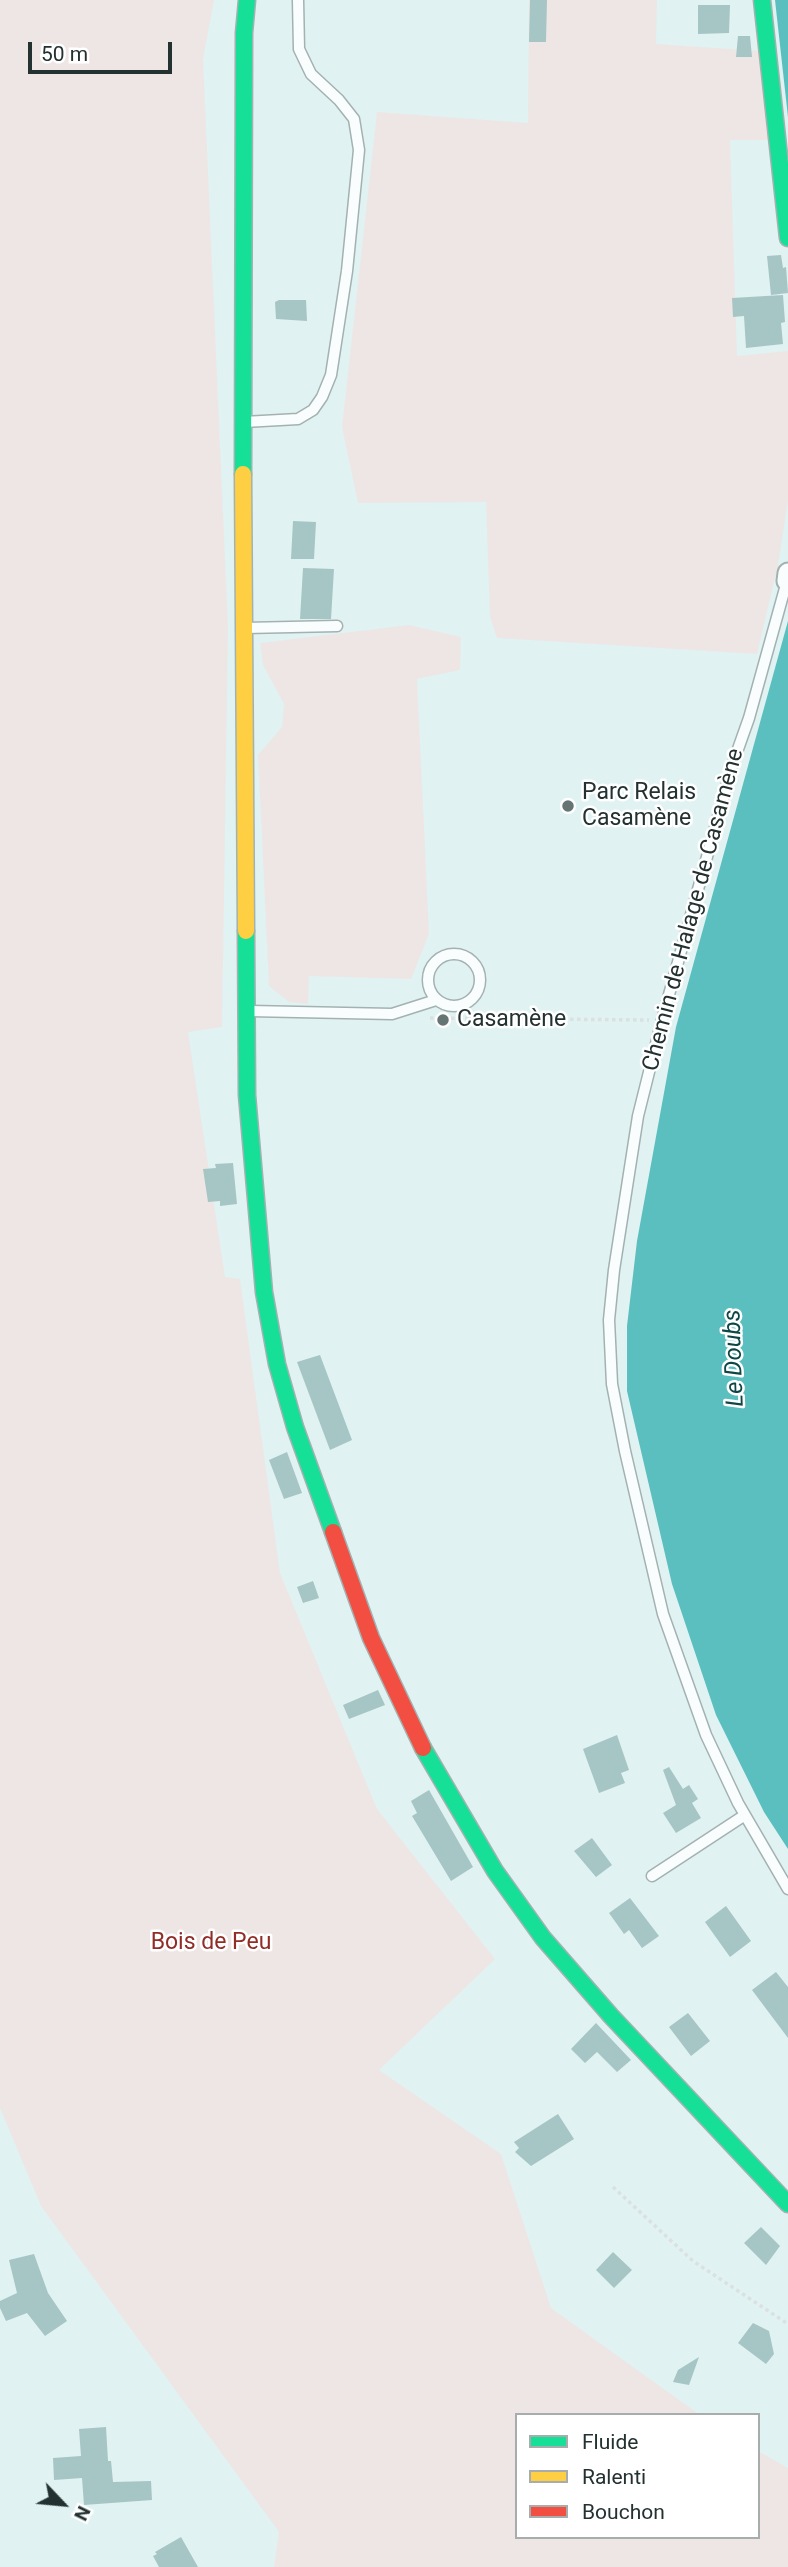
<!DOCTYPE html>
<html>
<head>
<meta charset="utf-8">
<style>
	body { margin:0 }
	#map { position:relative; width:788px; height:2567px; overflow:hidden; background:#e0f2f2; font-family:Roboto,sans-serif }
	canvas { display:block }
	.legend { position:absolute; left:515px; top:2413px; width:245px; height:126px; box-sizing:border-box; background:#fff; border:2px solid #a7adac; margin:0; padding:9px 12px; list-style:none; font-size:21px; color:#233130 }
	.legend li { display:flex; align-items:center; gap:14px; height:35px }
	.legend b { width:35px; border:2px solid #a7adac }
	.north { position:absolute; left:28px; top:2469px; width:70px; height:70px; -webkit-text-stroke:5px #fff; paint-order:stroke; rotate:116deg; font-size:19px; font-weight:700; line-height:28px; text-align:center; color:#233130 }
	.north::after { content:''; display:block; margin:auto; width:24px; height:32px; background:#233130; clip-path:polygon(50% 0,100% 100%,50% 72%,0 100%) }
	.scale { position:absolute; left:28px; top:42px; width:144px; height:32px; box-sizing:border-box; border:4px solid #233130; border-top:0; padding-left:9px; font-size:21px; line-height:24px; white-space:nowrap; color:#233130; -webkit-text-stroke:5px #fff; paint-order:stroke }
</style>
</head>
<body>
<div id="map">
<canvas width="788" height="2567"></canvas>
<ul class="legend">
<li><b style="height:9px;background:#16e098"></b>Fluide</li>
<li><b style="height:9px;background:#ffcf43"></b>Ralenti</li>
<li><b style="height:9px;background:#f24e42"></b>Bouchon</li>
</ul>
<div class="north">N</div>
<div class="scale">50 m</div>
</div>
<script>
const context = document.querySelector('canvas').getContext('2d');
context.lineJoin = 'round';
function fill(path, color) {
  context.fillStyle = color;
  context.fill(path, 'evenodd');
}
function poly(rows) {
  const path = new Path2D();
  for (const r of rows) {
    if (r.length === 3) {
      path.moveTo(r[0] + r[2], r[1]);
      path.arc(r[0], r[1], r[2], 0, 2 * Math.PI);
      continue;
    }
    path.moveTo(r[0], r[1]);
    for (let i = 2; i < r.length; i += 2) path.lineTo(r[i], r[i + 1]);
  }
  return path;
}
function trace(path, color, width, dash) {
  context.strokeStyle = color;
  context.lineWidth = width;
  context.lineCap = dash ? 'butt' : 'round';
  context.setLineDash(dash || []);
  context.stroke(path);
}
function write(font, color, halo, rows, align = 'center') {
  context.font = font + ' Roboto,sans-serif';
  context.lineWidth = 5;
  context.setLineDash([]);
  context.textBaseline = 'middle';
  context.strokeStyle = halo;
  context.fillStyle = color;
  for (const [text, x, y, turn = 0] of rows) {
    context.save();
    context.translate(x, y);
    context.rotate((+turn || 0) * Math.PI / 180);
    context.textAlign = isNaN(turn) ? turn : align;
    if (halo) context.strokeText(text, 0, 0);
    context.fillText(text, 0, 0);
    context.restore();
  }
}
const green = poly([
	[0,0,214,0,203,59,228,627,222,1027,188,1032,225,1277,240,1279,280,1573,377,1809,495,1959,379,2070,501,2154,551,2308,700,2415,517,2415,517,2537,758,2537,758,2451,788,2468,788,2567,274,2567,279,2532,41,2206,0,2108],
	[529,0,657,0,656,44,760,51,770,140,730,140,737,356,788,351,788,500,778,565,757,654,497,638,490,617,486,502,358,503,342,427,377,112,528,123],
	[409,625,461,637,460,670,417,679,429,934,411,979,309,976,308,1004,289,1002,269,986,258,755,282,727,284,704,263,665,260,643]
]);
const water = poly([
	[775,0,788,0,788,117],
	[788,621,788,1849,764,1812,716,1715,672,1584,627,1391,627,1326,637,1241,676,1027]
]);
const building = poly([
	[530,0,547,0,546,42,529,42],
	[698,5,730,5,729,33,698,34],
	[738,36,750,36,752,57,736,57],
	[781,255,783,268,786,267,788,293,771,295,767,256],
	[783,295,785,322,781,323,783,344,746,348,744,316,733,317,732,298],
	[279,300,306,300,307,321,276,319,275,302],
	[293,521,316,522,314,559,291,559],
	[303,568,334,569,331,619,300,619],
	[233,1163,237,1204,220,1206,220,1201,208,1202,203,1169,216,1168,215,1164],
	[320,1355,352,1440,330,1450,297,1362],
	[287,1452,302,1493,284,1499,269,1460],
	[313,1581,319,1598,303,1603,297,1587],
	[378,1690,385,1705,349,1719,343,1705],
	[617,1735,629,1770,621,1773,625,1783,599,1793,583,1749],
	[669,1767,683,1789,689,1785,698,1799,692,1803,701,1818,676,1833,663,1813,676,1805,663,1770],
	[429,1790,473,1867,451,1881,412,1816,417,1813,411,1801],
	[592,1838,612,1865,596,1877,574,1851],
	[630,1898,659,1936,642,1948,629,1930,624,1934,609,1913],
	[726,1906,751,1941,730,1957,705,1922],
	[776,1972,788,1987,788,2038,752,1990],
	[688,2013,710,2041,691,2056,669,2027],
	[596,2023,631,2060,617,2072,597,2052,585,2063,571,2049],
	[558,2114,574,2139,531,2166,515,2152,519,2148,514,2142],
	[761,2227,780,2246,766,2265,744,2243],
	[613,2252,632,2270,614,2288,596,2270],
	[34,2254,48,2293,67,2321,45,2336,27,2313,6,2321,0,2308,0,2301,17,2293,9,2260],
	[753,2323,769,2331,774,2354,766,2364,738,2343],
	[699,2357,689,2385,673,2382,678,2370],
	[106,2427,108,2461,111,2461,113,2482,151,2481,152,2500,84,2505,82,2478,54,2480,53,2458,81,2456,79,2429],
	[181,2537,198,2567,159,2567,153,2556,157,2554,155,2552]
]);
const path = poly([
	[430,1018,649,1020],
	[613,2187,693,2261,788,2324]
]);
const lane = poly([
	[244,422,298,419,313,410,322,397,331,375,347,271,359,150,354,119,339,100,311,74,299,49,298,0],
	[787,581,749,718,732,766,662,1020,638,1116,614,1270,609,1320,612,1384,625,1451,663,1614,706,1735,738,1803,788,1889],
	[245,628,337,626],
	[454,980,26],
	[250,1011,392,1014,436,1000],
	[652,1876,745,1815]
]);
const street = poly([
	[787,581,788,573]
]);
const fast = poly([
	[762,0,788,238],
	[243,474,244,33,247,0],
	[246,931,247,1095,264,1292,277,1364,295,1427,333,1532],
	[423,1748,495,1871,543,1938,611,2016,788,2204]
]);
const slow = poly([
	[243,474,246,931]
]);
const jam = poly([
	[333,1532,371,1638,423,1748]
]);
const markers = [
	[568,806,7,"#657574"],
	[443,1020,7,"#657574"]
];
const poiNames = [
	["Parc Relais",582,793],
	["Casamène",582,819],
	["Casamène",457,1020]
];
const streetNames = [
	["Chemin de Halage de Casamène",694,910,-75]
];
const parkNames = [
	["Bois de Peu",211,1943]
];
const waterNames = [
	["Le Doubs",735,1358,-92]
];
fill(green, '#eee6e5');
fill(water, '#5bbebf');
fill(building, '#a6c5c5');
trace(lane, '#a3b2b1', 13);
trace(street, '#a3b2b1', 23);
trace(fast, '#a3b2b1', 19);
trace(slow, '#a3b2b1', 19);
trace(jam, '#a3b2b1', 19);
trace(path, '#dbe0e0', 3.5, [3.5, 3.5]);
trace(lane, '#fafdfd', 10);
trace(street, '#fafdfd', 19);
trace(fast, '#16e098', 16);
trace(slow, '#ffcf43', 16);
trace(jam, '#f24e42', 16);
for (const [x, y, r, color] of markers) {
  const dot = new Path2D();
  dot.arc(x, y, r, 0, 2 * Math.PI);
  context.fillStyle = color;
  context.fill(dot);
  trace(dot, '#fff', 2.5);
}
write('23px', '#233130', '#fff', poiNames, 'left');
write('23px', '#233130', '#fff', streetNames);
write('23px', '#912c27', '#fff', parkNames);
write('italic 24px', '#0e4646', '#fff', waterNames);
</script>
</body>
</html>
